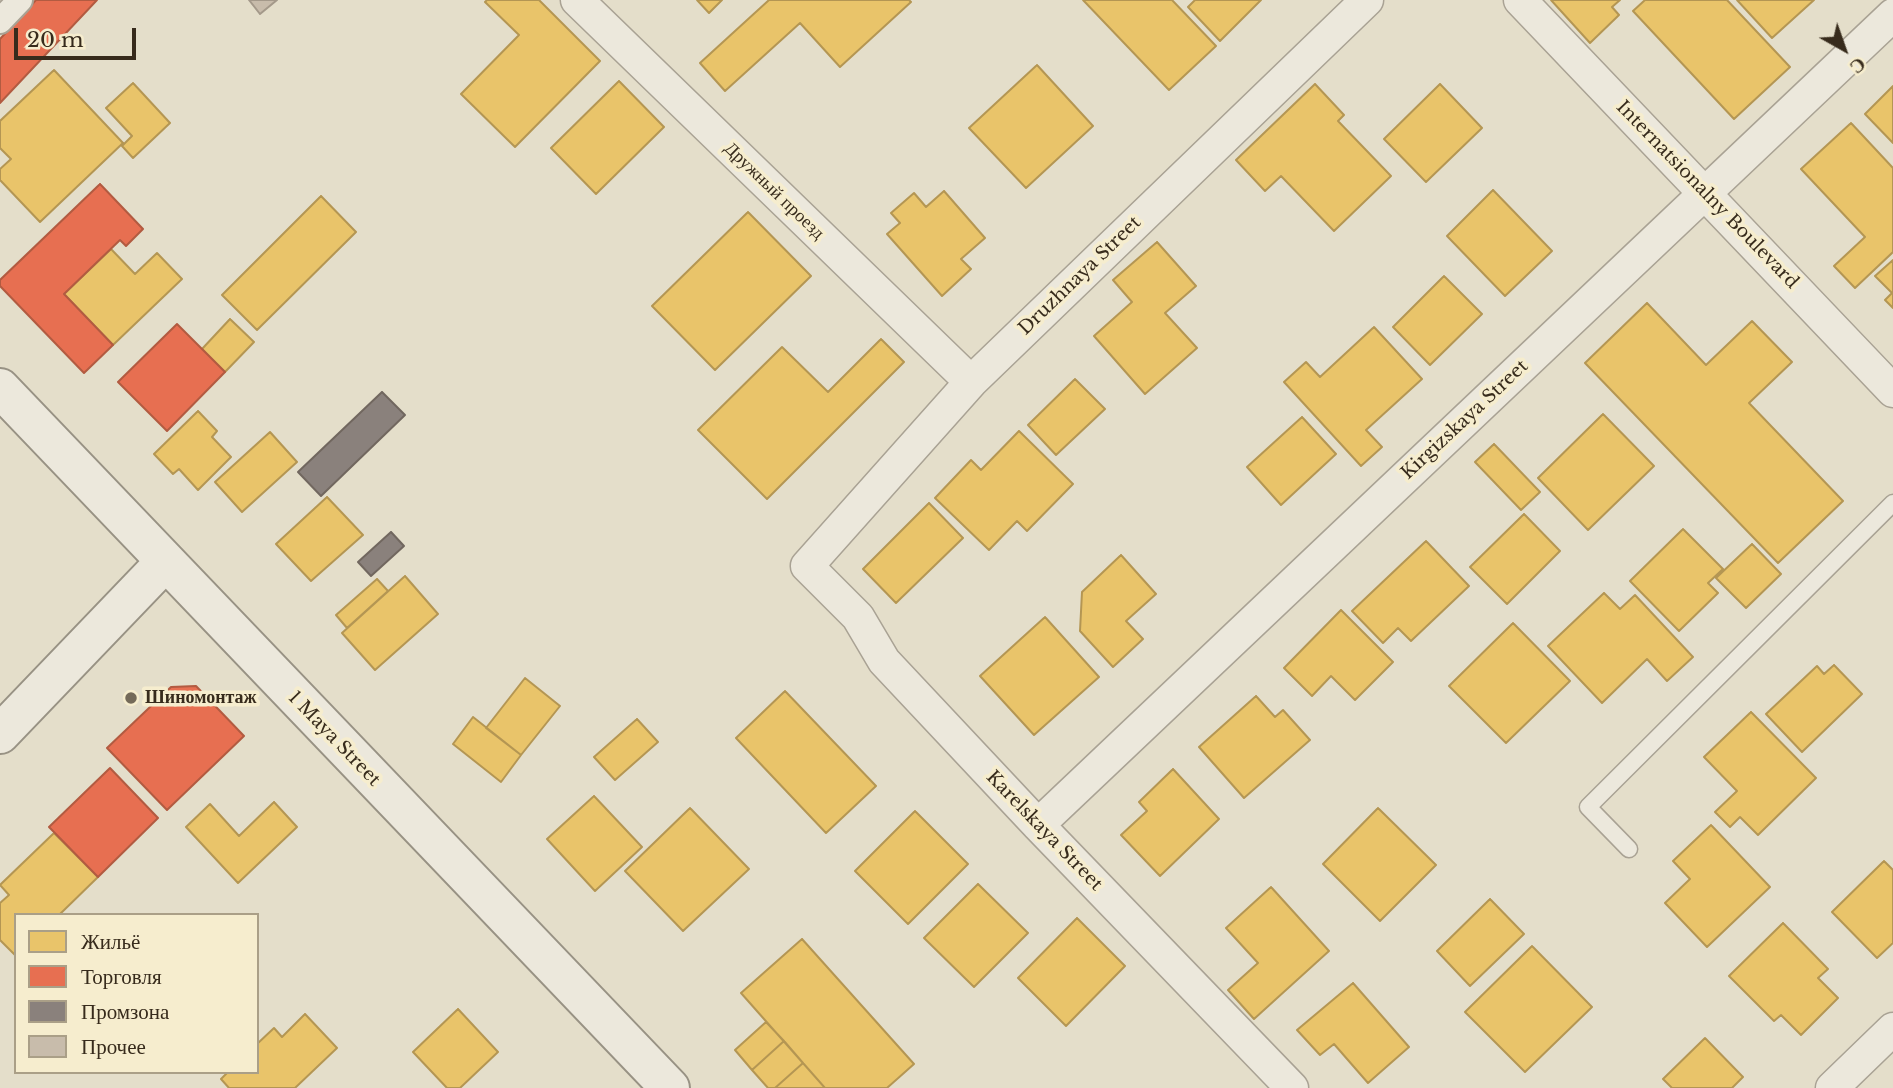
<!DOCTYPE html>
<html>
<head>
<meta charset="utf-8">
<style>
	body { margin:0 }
	#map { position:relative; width:1893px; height:1088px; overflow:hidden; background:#e4deca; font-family:"Libre Baskerville",serif }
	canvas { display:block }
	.legend { position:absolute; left:14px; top:913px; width:245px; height:161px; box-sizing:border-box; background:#f6edce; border:2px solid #aa9f87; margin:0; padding:9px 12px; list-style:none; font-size:21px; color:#372b1c }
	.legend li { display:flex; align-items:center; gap:14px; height:35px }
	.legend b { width:35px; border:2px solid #aa9f87 }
	.north { position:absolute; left:1809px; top:14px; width:70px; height:70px; -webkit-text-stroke:5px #f6edce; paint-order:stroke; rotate:140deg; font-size:19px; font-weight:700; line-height:28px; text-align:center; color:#372b1c }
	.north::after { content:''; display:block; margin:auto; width:24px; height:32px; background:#372b1c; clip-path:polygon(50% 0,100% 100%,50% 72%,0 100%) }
	.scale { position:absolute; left:14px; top:28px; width:122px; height:32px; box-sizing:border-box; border:4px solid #372b1c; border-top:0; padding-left:9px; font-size:21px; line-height:24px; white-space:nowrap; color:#372b1c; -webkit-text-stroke:5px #f6edce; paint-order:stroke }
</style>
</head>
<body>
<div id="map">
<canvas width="1893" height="1088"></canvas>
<ul class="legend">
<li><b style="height:19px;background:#e9c46a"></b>Жильё</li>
<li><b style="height:19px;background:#e76f51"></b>Торговля</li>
<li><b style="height:19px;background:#8a817c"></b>Промзона</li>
<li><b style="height:19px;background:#c8bcab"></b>Прочее</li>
</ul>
<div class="north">С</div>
<div class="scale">20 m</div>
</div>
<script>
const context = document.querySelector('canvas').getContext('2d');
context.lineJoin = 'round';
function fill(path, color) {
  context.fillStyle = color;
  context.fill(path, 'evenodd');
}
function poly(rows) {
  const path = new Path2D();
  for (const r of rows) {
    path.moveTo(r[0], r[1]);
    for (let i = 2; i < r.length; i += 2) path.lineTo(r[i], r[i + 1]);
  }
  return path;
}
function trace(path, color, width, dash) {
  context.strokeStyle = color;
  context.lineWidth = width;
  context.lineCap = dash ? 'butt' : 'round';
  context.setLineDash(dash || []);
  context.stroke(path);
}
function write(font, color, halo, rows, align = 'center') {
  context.font = font + ' "Libre Baskerville",serif';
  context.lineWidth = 7;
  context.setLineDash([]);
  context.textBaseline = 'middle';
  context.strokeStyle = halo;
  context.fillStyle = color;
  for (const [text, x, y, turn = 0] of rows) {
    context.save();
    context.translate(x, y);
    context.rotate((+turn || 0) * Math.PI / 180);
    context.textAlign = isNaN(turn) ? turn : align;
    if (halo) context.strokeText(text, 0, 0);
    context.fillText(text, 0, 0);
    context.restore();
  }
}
const homes = poly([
	[487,0,539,0,600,61,515,147,461,94,519,35,485,2,487,0],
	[697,0,722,0,709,13,697,0],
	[769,0,909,0,911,2,840,67,800,23,725,91,700,63,769,0],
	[1083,0,1172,0,1216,46,1169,90,1083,0],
	[1195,0,1261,0,1220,41,1188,7,1195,0],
	[1551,0,1620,0,1612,7,1619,15,1590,43,1551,0],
	[1645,0,1727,0,1790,67,1734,119,1633,11,1645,0],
	[1737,0,1814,0,1772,38,1737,0],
	[1037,65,1093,126,1026,188,969,128,1037,65],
	[54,70,123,143,40,222,0,180,0,169,11,159,0,148,0,121,54,70],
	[619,81,664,127,596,194,551,148,619,81],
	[133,83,170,123,133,158,122,146,132,136,106,108,133,83],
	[1315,84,1344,115,1338,121,1391,176,1334,231,1281,176,1265,191,1236,160,1315,84],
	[1440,84,1482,128,1426,182,1384,139,1440,84],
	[1893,86,1893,143,1865,114,1893,86],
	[1851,123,1893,168,1893,252,1855,288,1834,266,1865,237,1801,169,1851,123],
	[1493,190,1552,251,1505,296,1447,236,1493,190],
	[944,191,985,238,961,259,971,269,942,296,887,234,900,223,891,213,914,193,926,207,944,191],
	[321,196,356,232,257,330,222,295,321,196],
	[748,212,811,276,715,370,652,306,748,212],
	[1157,242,1196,286,1165,313,1197,348,1145,394,1094,336,1132,302,1113,280,1157,242],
	[111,249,135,274,157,253,182,279,113,345,64,294,111,249],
	[1893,260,1893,308,1885,300,1892,293,1875,276,1893,260],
	[1444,276,1482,314,1430,365,1393,327,1444,276],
	[1647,303,1706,365,1752,321,1792,362,1749,403,1843,501,1778,563,1585,363,1647,303],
	[230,319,254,342,225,372,202,349,230,319],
	[1374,327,1422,379,1366,430,1382,447,1361,466,1284,382,1306,362,1320,377,1374,327],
	[881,339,904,362,767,499,698,430,782,347,828,392,881,339],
	[1075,379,1105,409,1056,455,1028,425,1075,379],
	[198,411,217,431,212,437,231,457,198,490,179,469,173,474,154,454,198,411],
	[1603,414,1654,466,1588,530,1538,478,1603,414],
	[1302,417,1336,454,1281,505,1247,467,1302,417],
	[1019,431,1073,484,1027,531,1017,521,989,550,935,498,971,460,981,470,1019,431],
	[270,432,297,462,242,512,215,482,270,432],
	[1494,444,1540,492,1521,510,1475,462,1494,444],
	[327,497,363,535,311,581,276,544,327,497],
	[929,503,963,538,896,603,863,569,929,503],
	[1524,514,1560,551,1507,604,1470,567,1524,514],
	[1683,529,1723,569,1708,583,1718,593,1679,631,1630,581,1683,529],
	[1426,541,1469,586,1411,641,1398,628,1383,643,1352,611,1426,541],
	[1752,544,1781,574,1746,608,1716,578,1752,544],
	[1121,555,1156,594,1126,621,1143,639,1113,667,1080,631,1082,592,1121,555],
	[405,576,438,614,375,670,342,633,405,576],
	[377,579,388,591,347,628,336,615,377,579],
	[1604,593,1620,609,1635,595,1693,657,1667,681,1647,659,1602,703,1548,646,1604,593],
	[1341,610,1393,662,1355,700,1331,676,1312,696,1284,668,1341,610],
	[1045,617,1099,677,1034,735,980,676,1045,617],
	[1513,623,1570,681,1506,743,1449,686,1513,623],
	[1834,665,1862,694,1802,752,1766,714,1817,666,1824,674,1834,665],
	[525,678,560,706,521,755,486,728,525,678],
	[785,691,876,786,826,833,736,738,785,691],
	[1256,696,1275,717,1283,710,1310,740,1244,798,1199,747,1256,696],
	[1751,712,1816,778,1758,835,1740,817,1730,827,1715,812,1737,791,1704,757,1751,712],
	[473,717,521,755,501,782,453,744,473,717],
	[637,719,658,742,615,780,594,757,637,719],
	[1173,769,1219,819,1160,876,1121,835,1147,811,1139,802,1173,769],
	[594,796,642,847,595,891,547,839,594,796],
	[274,802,297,827,238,883,186,827,210,804,239,836,274,802],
	[690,808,749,869,683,931,625,871,690,808],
	[1378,808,1436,865,1380,921,1323,864,1378,808],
	[915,811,968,864,908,924,855,871,915,811],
	[1711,825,1770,887,1707,947,1665,903,1690,879,1673,861,1711,825],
	[54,833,98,877,59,915,16,915,16,956,0,940,0,903,9,895,0,885,54,833],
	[1884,861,1893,870,1893,943,1877,958,1832,912,1884,861],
	[978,884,1028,933,974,987,924,938,978,884],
	[1271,887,1329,951,1254,1019,1228,990,1258,963,1226,928,1271,887],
	[1490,899,1524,934,1470,986,1437,951,1490,899],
	[1077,918,1125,966,1066,1026,1018,978,1077,918],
	[1783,923,1828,969,1818,978,1838,998,1801,1035,1781,1015,1774,1021,1729,976,1783,923],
	[802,939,914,1064,887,1088,825,1088,741,993,802,939],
	[1532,946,1592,1007,1525,1072,1465,1012,1532,946],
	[1353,983,1409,1047,1368,1083,1334,1044,1320,1055,1297,1030,1353,983],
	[458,1009,498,1052,460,1088,447,1088,413,1052,458,1009],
	[305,1014,337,1048,295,1088,229,1088,221,1079,228,1072,257,1072,257,1044,274,1028,282,1037,305,1014],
	[766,1022,784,1041,752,1070,735,1050,766,1022],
	[1705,1038,1743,1077,1732,1088,1672,1088,1663,1079,1705,1038],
	[784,1041,803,1063,775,1088,768,1088,752,1070,784,1041],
	[803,1063,825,1088,775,1088,803,1063]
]);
const shops = poly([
	[36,0,97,0,0,103,0,39,36,0],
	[100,184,143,229,126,246,120,240,64,294,113,345,84,373,0,286,0,280,100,184],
	[177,324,225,372,167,431,118,382,177,324],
	[196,686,244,736,167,810,107,748,171,687,196,686],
	[110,768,158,818,98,877,49,827,110,768]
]);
const industry = poly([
	[382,392,405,415,321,496,298,472,382,392],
	[391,532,404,546,371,576,358,562,391,532]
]);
const building = poly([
	[249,0,277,0,260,14,249,0]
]);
const service = poly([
	[1629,849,1588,807,1893,503]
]);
const pedestrian = poly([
	[0,21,20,0]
]);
const minor = poly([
	[577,0,971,382],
	[1520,0,1893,391],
	[1038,825,1893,15],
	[1292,1088,1038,825,884,661,858,617,807,566,971,382,1367,0],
	[1832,1088,1893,1029]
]);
const secondary = poly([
	[0,388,670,1088],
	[0,734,165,562]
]);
const markers = [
	[131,698,7,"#746a59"]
];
const streetNames = [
	["Дружный проезд",774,191,44],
	["Internatsionalny Boulevard",1707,195,46],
	["Druzhnaya Street",1080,276,-44],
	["Kirgizskaya Street",1465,420,-43],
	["1 Maya Street",334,739,46],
	["Karelskaya Street",1044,831,46]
];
const poiNames = [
	["Шиномонтаж",145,698]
];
fill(homes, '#e9c46a');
trace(homes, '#b49653', 2);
fill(shops, '#e76f51');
trace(shops, '#b25b41', 2);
fill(industry, '#8a817c');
trace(industry, '#71675f', 2);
fill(building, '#c8bcab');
trace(building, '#a4998a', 2);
trace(service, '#a9a294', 19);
trace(pedestrian, '#a9a294', 28);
trace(minor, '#a9a294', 35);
trace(secondary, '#989284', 42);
trace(service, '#ece8dc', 16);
trace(pedestrian, '#ece8dc', 24);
trace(minor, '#ece8dc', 32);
trace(secondary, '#ece8dc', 38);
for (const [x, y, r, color] of markers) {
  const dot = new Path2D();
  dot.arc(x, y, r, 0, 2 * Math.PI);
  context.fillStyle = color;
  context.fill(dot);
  trace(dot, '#f6edce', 2.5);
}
write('18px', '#372b1c', '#f6edce', streetNames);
write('bold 18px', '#372b1c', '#f6edce', poiNames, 'left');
</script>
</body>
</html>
